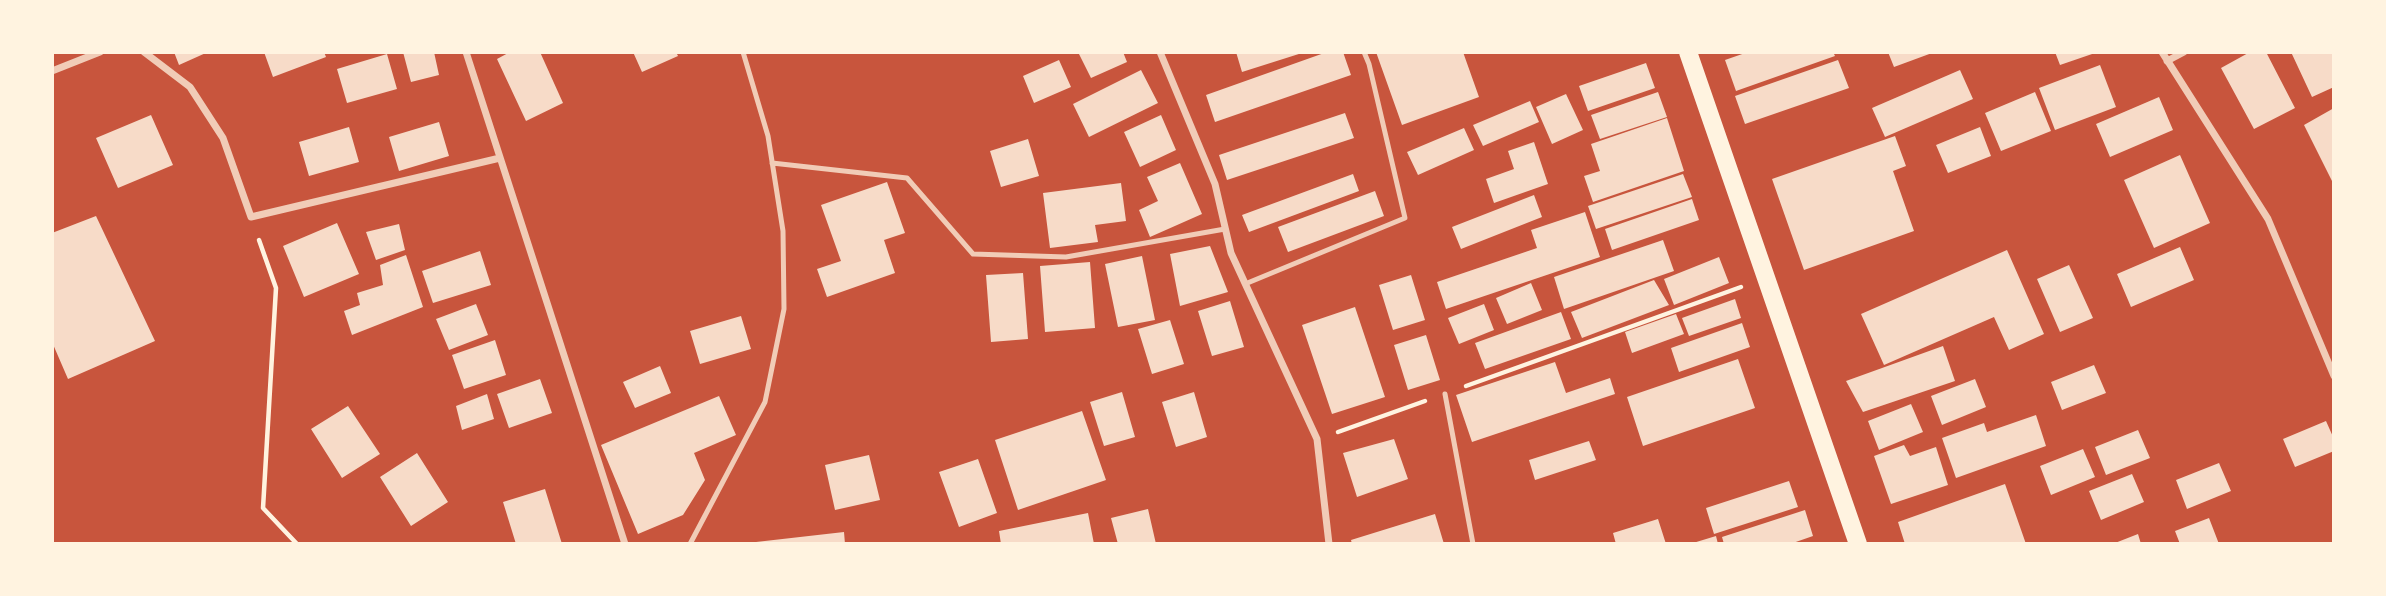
<!DOCTYPE html>
<html>
<head>
<meta charset="utf-8">
<style>
	body { margin:0 }
	#map { position:relative; width:2386px; height:596px; overflow:hidden; background:#c8553d; font-family:"Playfair Display",serif }
	canvas { display:block }
	.frame { position:absolute; inset:0; border:54px solid #fff3e0; pointer-events:none }
</style>
</head>
<body>
<div id="map">
<canvas width="2386" height="596"></canvas>
<div class="frame"></div>
</div>
<script>
const context = document.querySelector('canvas').getContext('2d');
context.lineJoin = 'round';
function fill(path, color) {
  context.fillStyle = color;
  context.fill(path, 'evenodd');
}
function poly(rows) {
  const path = new Path2D();
  for (const r of rows) {
    path.moveTo(r[0], r[1]);
    for (let i = 2; i < r.length; i += 2) path.lineTo(r[i], r[i + 1]);
  }
  return path;
}
function trace(path, color, width, dash) {
  context.strokeStyle = color;
  context.lineWidth = width;
  context.lineCap = dash ? 'butt' : 'round';
  context.setLineDash(dash || []);
  context.stroke(path);
}
const building = poly([
	[174,52,208,52,179,65],
	[264,52,324,52,326,57,273,77],
	[403,52,434,52,439,75,411,82],
	[510,52,540,52,563,103,526,121,497,59],
	[633,52,676,52,678,56,642,72],
	[1078,52,1123,52,1127,62,1091,78],
	[1236,52,1302,52,1302,53,1242,72],
	[1327,52,1343,52,1351,75,1215,122,1206,95],
	[1376,52,1463,52,1479,97,1402,125],
	[1748,52,1833,52,1835,56,1736,91,1725,60],
	[1888,52,1932,52,1932,53,1894,67],
	[2055,52,2095,52,2095,53,2060,65],
	[2250,52,2266,52,2295,108,2254,129,2221,68],
	[2291,52,2334,52,2334,87,2312,97],
	[387,54,397,89,347,103,337,69],
	[1059,60,1071,87,1034,103,1023,76],
	[1838,60,1849,88,1745,124,1735,96],
	[1646,63,1655,88,1588,111,1579,86],
	[2100,65,2116,107,2055,130,2039,88],
	[1141,70,1158,103,1089,137,1073,104],
	[1960,70,1973,99,1885,137,1872,108],
	[1658,92,1667,117,1600,139,1591,115],
	[2035,92,2051,131,2001,151,1985,113],
	[1566,94,1583,130,1552,144,1536,107],
	[2159,97,2173,130,2110,157,2096,124],
	[1530,101,1539,122,1483,146,1473,125],
	[2334,108,2334,185,2304,125],
	[1345,113,1354,138,1227,180,1219,155],
	[151,115,173,165,118,188,96,138],
	[1161,115,1176,150,1140,167,1124,132],
	[1667,118,1684,171,1593,202,1584,176,1600,171,1591,144],
	[439,122,449,156,399,171,389,137],
	[349,127,359,162,309,176,299,142],
	[1980,127,1991,156,1948,173,1936,145],
	[1464,128,1474,150,1418,175,1407,152],
	[1895,136,1906,166,1893,171,1914,231,1804,270,1772,179],
	[1028,139,1039,176,1001,187,990,151],
	[1534,142,1548,184,1494,203,1486,179,1514,169,1508,151],
	[2180,155,2210,223,2154,248,2124,180],
	[1180,163,1202,214,1150,237,1139,210,1158,201,1147,177],
	[1353,174,1359,191,1249,232,1242,215],
	[1683,174,1692,197,1596,229,1588,206],
	[887,182,905,233,884,240,895,273,827,297,817,269,841,261,821,205],
	[1121,183,1126,221,1095,225,1098,242,1050,248,1043,193],
	[1375,191,1384,216,1288,252,1278,227],
	[1534,195,1542,217,1461,249,1452,227],
	[1692,199,1699,220,1612,250,1605,229],
	[1585,212,1600,257,1446,309,1437,282,1537,248,1531,230],
	[96,216,155,341,68,379,52,342,52,233],
	[337,223,359,274,304,297,283,246],
	[399,224,405,250,376,260,366,232],
	[1663,240,1674,271,1564,309,1554,277],
	[1210,246,1228,292,1180,306,1170,254],
	[2180,247,2194,280,2131,307,2117,274],
	[2007,250,2044,334,2009,350,1994,317,1884,365,1861,314],
	[480,251,491,285,433,303,422,271],
	[406,255,423,307,352,335,344,311,360,305,357,293,383,285,380,265],
	[1142,256,1155,320,1118,327,1105,264],
	[1719,257,1729,283,1674,305,1664,279],
	[1090,262,1095,328,1045,332,1040,266],
	[2069,265,2093,318,2060,332,2037,279],
	[1023,273,1028,339,991,342,986,275],
	[1411,275,1425,320,1393,330,1379,285],
	[1654,280,1669,305,1582,338,1571,312],
	[1531,283,1542,310,1507,324,1496,298],
	[1735,299,1741,318,1689,336,1682,318],
	[1230,301,1244,347,1212,356,1198,311],
	[476,304,488,335,449,350,436,319],
	[1484,304,1494,330,1459,344,1448,318],
	[1355,307,1385,397,1332,414,1302,325],
	[1561,312,1571,339,1485,369,1475,343],
	[1676,314,1684,334,1632,353,1625,332],
	[741,316,751,349,700,364,690,331],
	[1170,320,1184,364,1152,374,1138,329],
	[1742,323,1750,347,1679,372,1671,348],
	[1426,335,1440,380,1408,390,1394,345],
	[495,340,506,375,464,389,452,355],
	[1943,346,1955,381,1863,412,1846,381],
	[1738,359,1755,408,1643,446,1627,397],
	[1555,362,1566,393,1610,378,1615,394,1472,442,1456,395],
	[2094,365,2106,393,2062,410,2051,382],
	[660,366,671,393,635,408,623,382],
	[540,379,552,413,509,428,497,394],
	[1975,379,1986,407,1942,425,1931,396],
	[1122,392,1135,437,1104,446,1090,402],
	[1194,392,1207,437,1176,447,1162,402],
	[487,394,494,419,462,430,456,406],
	[719,396,736,435,694,453,705,480,683,515,638,534,601,445],
	[1911,404,1923,432,1879,450,1868,421],
	[348,406,380,454,342,478,311,429],
	[1082,411,1106,480,1018,510,995,440],
	[2036,415,2046,446,1956,478,1942,438,1984,423,1987,432],
	[2326,421,2334,439,2334,451,2295,467,2283,439],
	[2138,430,2150,458,2106,475,2095,447],
	[1394,439,1408,479,1357,497,1343,453],
	[1589,441,1596,460,1535,480,1529,460],
	[1904,445,1910,456,1936,447,1948,485,1891,504,1874,456],
	[2083,449,2095,477,2051,495,2040,466],
	[417,453,448,502,411,526,380,477],
	[869,455,880,500,835,510,825,465],
	[978,459,997,513,959,527,939,472],
	[2219,463,2231,491,2187,509,2176,480],
	[2132,474,2144,502,2101,520,2089,491],
	[1789,481,1798,507,1714,534,1706,508],
	[2005,484,2026,544,1905,544,1898,522],
	[545,489,562,544,516,544,503,502],
	[1148,509,1156,544,1118,544,1111,518],
	[1805,510,1813,536,1790,544,1724,544,1722,537],
	[1088,513,1094,544,1001,544,999,531],
	[1435,514,1444,544,1352,544,1351,540],
	[2209,518,2219,544,2180,544,2175,531],
	[1658,519,1666,544,1616,544,1613,533],
	[844,532,845,544,757,544,756,542],
	[2138,534,2141,544,2115,544,2115,543],
	[1716,536,1718,544,1693,544,1693,543]
]);
const path = poly([
	[259,240,276,288,263,508,297,544],
	[1466,386,1741,287],
	[1338,432,1425,401]
]);
const service = poly([
	[772,163,907,178,973,254,1066,257,1225,229],
	[1245,284,1405,218,1369,64,1364,52],
	[1445,394,1473,544],
	[690,544,765,402,784,309,783,231,768,136,743,52]
]);
const minor = poly([
	[144,52,190,87,223,138,251,217,500,158],
	[466,52,625,544],
	[1160,52,1215,184,1231,253,1317,439,1329,544],
	[2162,52,2268,219,2334,376],
	[2167,61,2184,52],
	[52,71,100,52]
]);
const primary = poly([
	[1688,52,1858,544]
]);
fill(building, '#f7dbc8');
trace(path, '#fff3e0', 4.5);
trace(service, '#f1ccb7', 5);
trace(minor, '#f1ccb7', 7);
trace(primary, '#fff3e0', 18);
</script>
</body>
</html>
